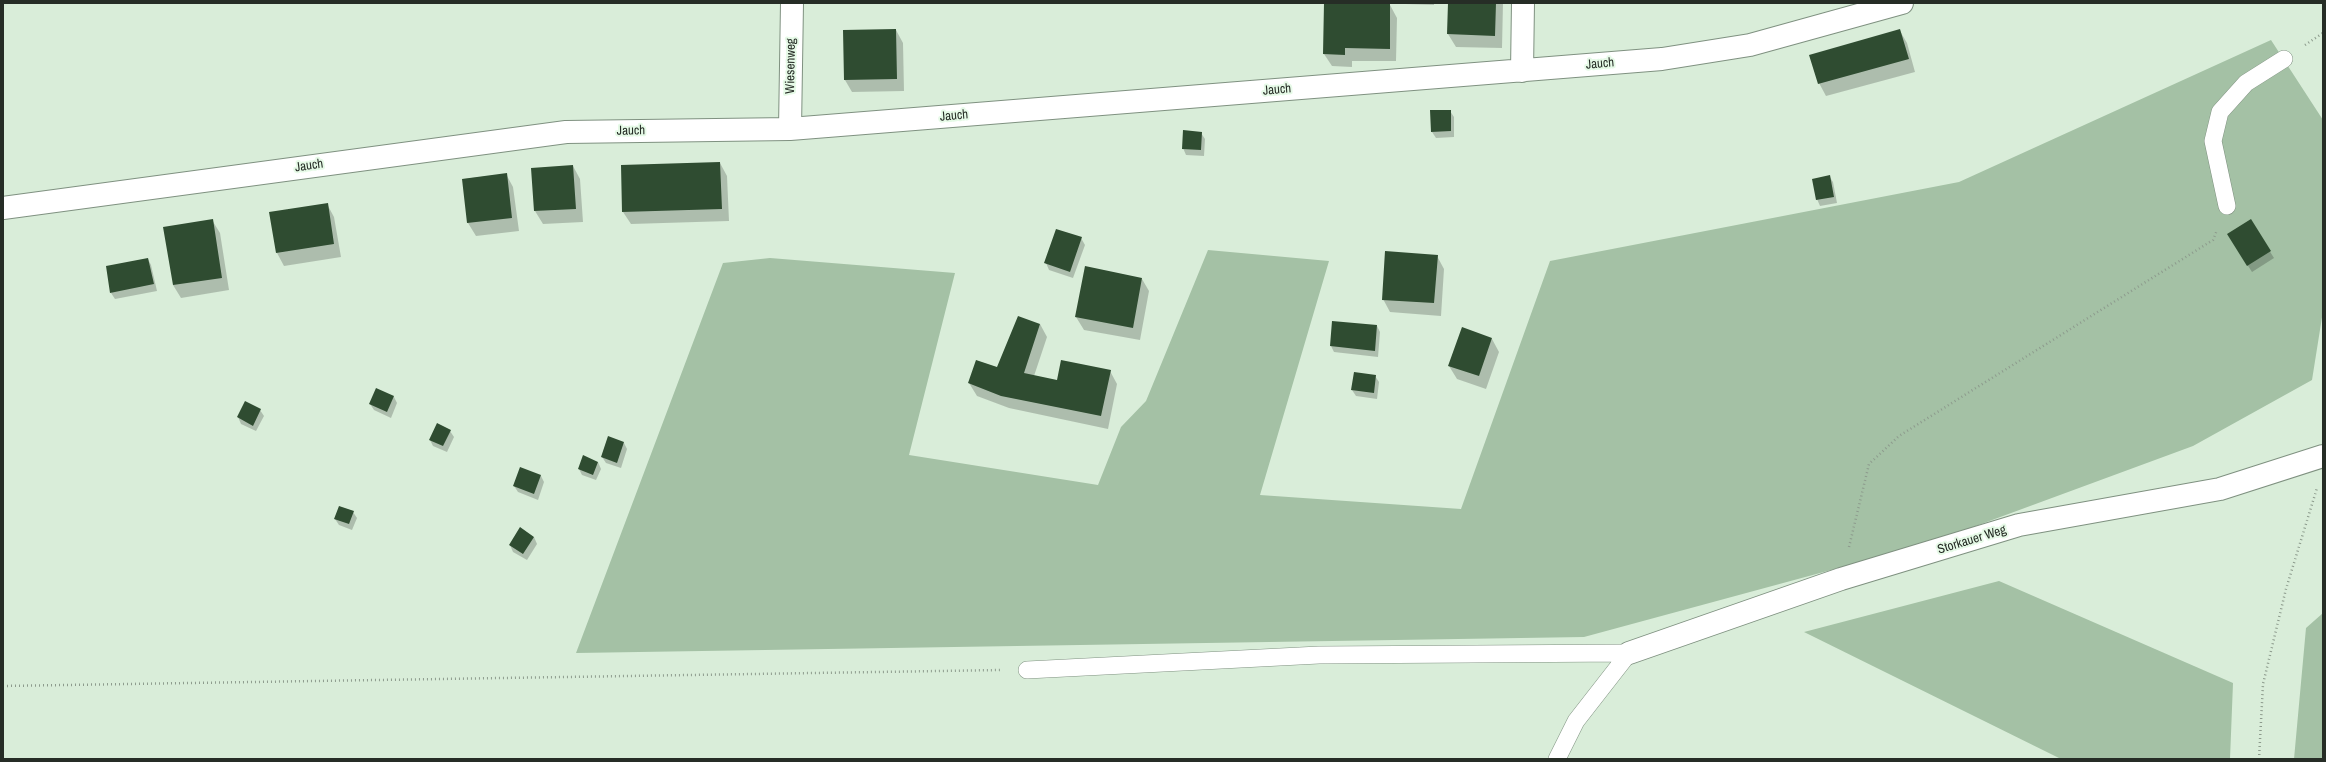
<!DOCTYPE html>
<html>
<head>
<meta charset="utf-8">
<style>
	body { margin:0 }
	#map { position:relative; width:2326px; height:762px; overflow:hidden; background:#d9edd9; font-family:"Archivo Narrow",sans-serif }
	canvas { display:block }
	.frame { position:absolute; inset:0; border:4px solid #262d26; pointer-events:none }
</style>
</head>
<body>
<div id="map">
<canvas width="2326" height="762"></canvas>
<div class="frame"></div>
</div>
<script>
const context = document.querySelector('canvas').getContext('2d');
context.lineJoin = 'round';
function fill(path, color) {
  context.fillStyle = color;
  context.fill(path, 'evenodd');
}
function poly(rows) {
  const path = new Path2D();
  for (const r of rows) {
    path.moveTo(r[0], r[1]);
    for (let i = 2; i < r.length; i += 2) path.lineTo(r[i], r[i + 1]);
  }
  return path;
}
function trace(path, color, width, dash) {
  context.strokeStyle = color;
  context.lineWidth = width;
  context.lineCap = dash ? 'butt' : 'round';
  context.setLineDash(dash || []);
  context.stroke(path);
}
function write(font, color, halo, rows, align = 'center') {
  context.font = font + ' "Archivo Narrow",sans-serif';
  context.lineWidth = 4;
  context.setLineDash([]);
  context.textBaseline = 'middle';
  context.strokeStyle = halo;
  context.fillStyle = color;
  for (const [text, x, y, turn = 0] of rows) {
    context.save();
    context.translate(x, y);
    context.rotate((+turn || 0) * Math.PI / 180);
    context.textAlign = isNaN(turn) ? turn : align;
    if (halo) context.strokeText(text, 0, 0);
    context.fillText(text, 0, 0);
    context.restore();
  }
}
const green = poly([
	[2271,40,2323,120,2323,311,2312,380,2193,446,1927,544,1584,637,576,653,723,263,770,258,955,273,909,455,1098,485,1121,427,1146,401,1208,250,1329,261,1260,495,1461,509,1550,261,1959,182],
	[1999,581,2233,683,2230,759,2061,759,1804,632],
	[2323,613,2323,759,2294,759,2306,628]
]);
const shadow = poly([
	[1405,3,1434,3,1434,5,1405,4],
	[1449,3,1503,3,1502,48,1456,47,1448,34],
	[1390,5,1397,18,1396,61,1352,61,1352,67,1332,66,1324,54],
	[896,30,903,43,904,91,852,92,845,80],
	[1900,31,1907,43,1915,72,1826,96,1819,83],
	[1450,111,1454,117,1454,137,1436,138,1432,132],
	[1201,133,1205,139,1204,156,1186,155,1183,148],
	[720,163,727,176,729,221,631,224,623,212],
	[573,166,580,179,583,222,543,224,535,211,532,169],
	[506,174,513,187,519,231,476,236,468,223,463,179],
	[1829,176,1833,182,1837,203,1820,206,1817,199],
	[327,204,334,217,341,257,284,266,277,253,270,213],
	[212,220,220,233,229,290,181,298,173,285],
	[2250,220,2274,258,2252,272,2232,241],
	[1081,238,1085,245,1073,278,1049,270,1046,263],
	[1437,256,1444,269,1441,316,1390,312,1383,299],
	[148,259,151,265,157,291,115,299,111,293],
	[1142,279,1149,291,1140,340,1084,330,1076,317],
	[1333,322,1377,326,1380,332,1378,357,1334,352,1331,346],
	[1040,324,1047,337,1034,376,1058,381,1110,371,1117,384,1108,429,1009,408,977,396,969,383,998,369],
	[1492,339,1499,352,1486,389,1457,379,1449,366],
	[1375,376,1379,382,1377,399,1356,396,1352,390],
	[394,397,397,403,391,418,374,410,370,404],
	[245,402,260,410,264,416,256,431,241,424,238,417],
	[450,431,454,437,447,452,433,446,430,440],
	[624,443,627,449,621,468,606,463,602,457],
	[598,462,601,469,596,480,582,475,579,469],
	[541,476,544,482,538,500,518,492,514,486],
	[353,512,357,518,352,530,339,525,335,519],
	[534,537,537,544,527,560,513,552,510,545]
]);
const building = poly([
	[1324,3,1390,4,1390,49,1345,48,1345,55,1323,54],
	[1448,3,1496,3,1495,36,1447,34],
	[896,29,897,79,844,80,843,30],
	[1900,29,1909,59,1818,84,1809,55],
	[1430,110,1451,110,1451,131,1431,132],
	[1183,130,1202,132,1201,150,1182,149],
	[720,162,722,209,622,212,621,165],
	[573,165,576,209,534,211,531,168],
	[507,173,512,218,467,223,462,179],
	[1830,175,1834,197,1816,200,1812,179],
	[328,203,334,244,276,253,269,212],
	[213,219,222,278,173,285,163,227],
	[2251,219,2271,251,2247,266,2227,234],
	[1056,229,1082,237,1070,272,1044,263],
	[1385,251,1438,255,1434,303,1382,300],
	[148,258,154,284,110,293,106,266],
	[1085,266,1142,278,1133,328,1075,317],
	[1018,316,1040,324,1024,373,1057,380,1061,360,1111,370,1101,416,1001,396,968,383,976,360,997,367],
	[1332,321,1377,325,1375,351,1330,346],
	[1462,327,1492,338,1479,376,1448,366],
	[1354,372,1376,375,1374,393,1351,390],
	[376,388,394,396,387,412,369,404],
	[245,401,261,409,253,426,237,417],
	[437,423,451,430,443,446,429,440],
	[608,436,624,442,617,463,601,457],
	[583,455,598,462,593,475,578,469],
	[520,467,541,475,534,494,513,486],
	[339,506,354,511,349,524,334,519],
	[520,527,534,537,523,554,509,545]
]);
const path = poly([
	[2305,45,2323,33],
	[1849,547,1869,464,1899,436,2213,240,2217,230],
	[3,686,1002,670],
	[2259,759,2263,684,2286,589,2317,488]
]);
const service = poly([
	[2227,206,2213,141,2220,112,2246,83,2284,59],
	[1027,670,1319,655,1629,653,1576,721,1557,759]
]);
const minor = poly([
	[1522,71,1523,3],
	[790,129,792,3],
	[3,208,566,132,790,129,1662,59,1750,45,1902,3],
	[1629,653,1841,579,2019,525,2220,489,2323,456]
]);
const streetNames = [
	["Jauch",1600,64,-5],
	["Wiesenweg",791,66,-89],
	["Jauch",1277,90,-5],
	["Jauch",954,116,-5],
	["Jauch",631,131,-1],
	["Jauch",309,166,-8],
	["Storkauer Weg",1972,540,-17]
];
fill(green, '#a4c1a5');
fill(shadow, '#0003');
fill(building, '#2f4c31');
trace(service, '#7f9180', 18);
trace(minor, '#7f9180', 24);
trace(path, '#8d9b8d', 2.5, [1, 3]);
trace(service, '#fff', 17);
trace(minor, '#fff', 22);
write('13px', '#262d26', '#e6fae7', streetNames);
</script>
</body>
</html>
